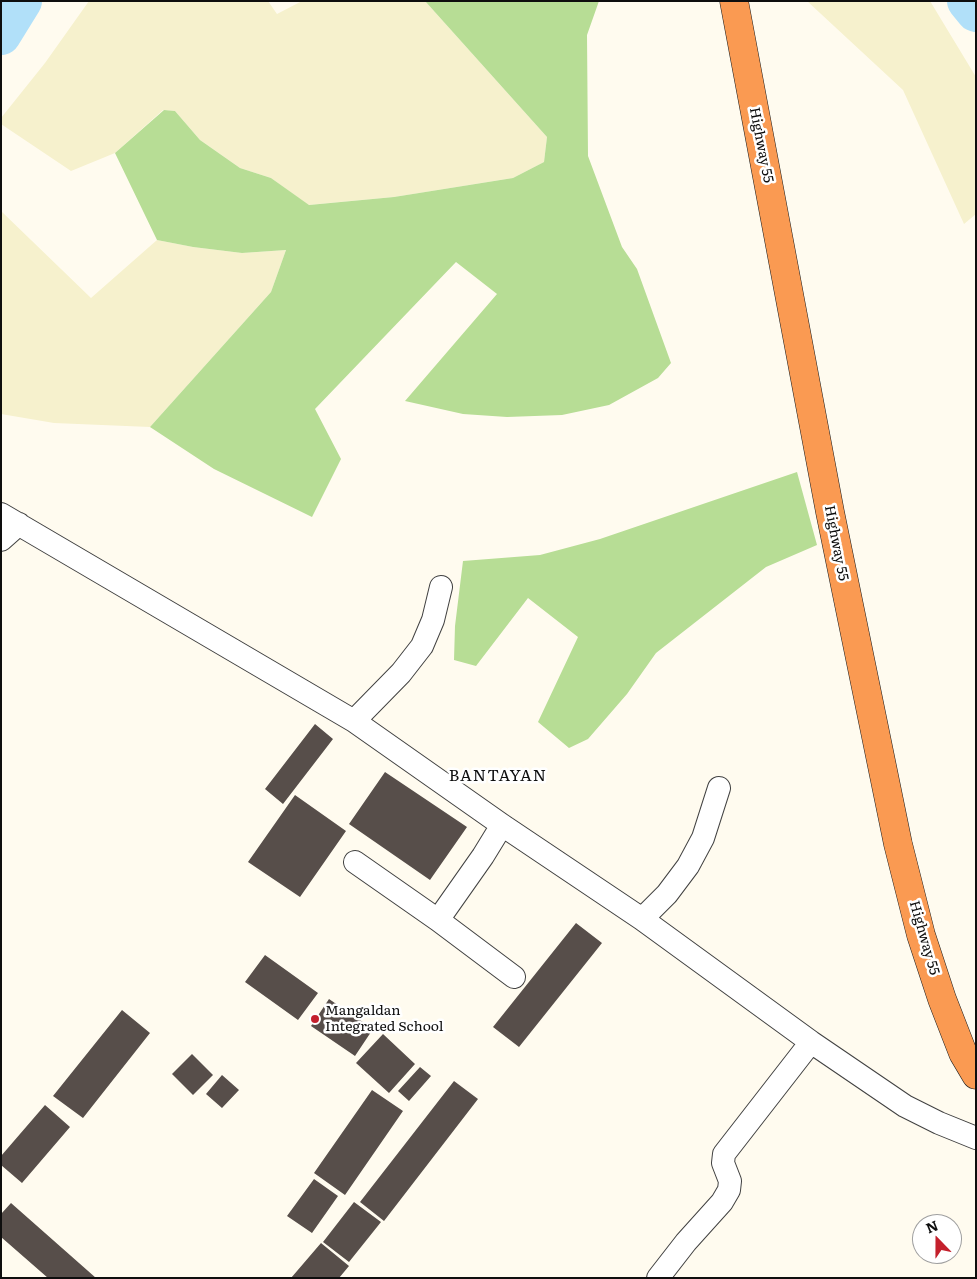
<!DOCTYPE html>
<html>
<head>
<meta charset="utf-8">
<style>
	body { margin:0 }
	#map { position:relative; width:977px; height:1279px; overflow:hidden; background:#fffbef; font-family:Literata,serif }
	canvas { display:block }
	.frame { position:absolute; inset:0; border:2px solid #0e0e0e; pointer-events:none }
	.north { position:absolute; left:912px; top:1214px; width:50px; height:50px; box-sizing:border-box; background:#fff; border:1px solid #9f9f9f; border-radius:50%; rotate:338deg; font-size:14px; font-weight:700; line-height:20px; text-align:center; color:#0e0e0e }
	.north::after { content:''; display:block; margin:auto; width:18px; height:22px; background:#c4202c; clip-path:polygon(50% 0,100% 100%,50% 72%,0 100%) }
</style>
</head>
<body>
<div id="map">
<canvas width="977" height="1279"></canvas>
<div class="frame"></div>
<div class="north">N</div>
</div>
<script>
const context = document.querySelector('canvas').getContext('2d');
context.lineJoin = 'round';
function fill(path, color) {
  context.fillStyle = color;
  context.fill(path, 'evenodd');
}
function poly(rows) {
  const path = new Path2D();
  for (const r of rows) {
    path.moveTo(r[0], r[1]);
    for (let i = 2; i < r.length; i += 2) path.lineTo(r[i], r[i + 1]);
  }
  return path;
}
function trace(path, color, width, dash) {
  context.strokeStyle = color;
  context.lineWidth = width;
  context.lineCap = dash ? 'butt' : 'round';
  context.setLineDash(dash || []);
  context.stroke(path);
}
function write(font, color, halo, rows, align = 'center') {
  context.font = font + ' Literata,serif';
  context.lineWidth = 5;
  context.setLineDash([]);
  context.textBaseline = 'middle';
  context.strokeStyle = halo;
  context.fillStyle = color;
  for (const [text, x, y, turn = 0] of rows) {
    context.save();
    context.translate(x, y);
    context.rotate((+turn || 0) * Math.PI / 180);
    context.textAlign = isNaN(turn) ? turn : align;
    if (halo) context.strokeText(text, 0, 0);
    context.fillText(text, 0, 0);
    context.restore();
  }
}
const farmland = poly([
	[89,1,268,1,277,14,302,1,425,1,547,137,544,162,513,178,394,197,308,205,271,178,240,168,200,140,175,111,163,110,115,153,71,171,1,124,1,118,45,63],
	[807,1,930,1,976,77,976,214,964,224,903,90],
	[1,211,91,298,157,240,193,247,242,253,286,250,271,292,150,427,54,423,1,414]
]);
const forest = poly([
	[425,1,599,1,587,35,588,156,622,247,637,269,671,363,658,378,609,405,562,415,507,417,463,414,405,401,497,294,456,262,315,409,341,459,312,517,214,469,150,427,271,292,286,250,242,253,193,247,157,240,115,153,164,110,175,111,200,140,240,168,271,178,309,205,394,197,513,178,544,162,547,137],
	[797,472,817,545,766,567,656,653,627,694,588,739,569,748,538,722,578,637,528,598,476,666,454,660,455,626,463,561,540,555,600,539]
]);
const river = poly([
	[967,1,976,12],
	[1,35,22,1]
]);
const building = poly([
	[315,724,333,739,283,804,265,789],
	[385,772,467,827,430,880,349,824],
	[295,795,346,831,300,897,248,862],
	[576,923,602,943,519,1047,493,1027],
	[265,955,318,993,298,1020,245,982],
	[329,999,373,1029,355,1056,311,1026],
	[122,1010,150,1033,83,1118,53,1096],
	[383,1034,415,1064,389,1093,356,1063],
	[192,1054,213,1075,193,1095,172,1074],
	[420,1067,431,1076,409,1101,398,1091],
	[222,1075,239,1090,222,1108,206,1094],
	[454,1081,478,1099,384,1221,360,1202],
	[372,1090,403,1111,345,1195,314,1173],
	[45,1105,70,1127,22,1183,1,1165,1,1156],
	[314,1179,338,1196,312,1233,287,1216],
	[354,1202,381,1222,349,1262,323,1242],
	[11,1203,96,1278,48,1278,1,1237,1,1214],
	[321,1243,349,1266,339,1278,291,1278]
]);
const minor = poly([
	[1,514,354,721,502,825,642,919,811,1042,905,1106,939,1123,976,1138],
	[1,540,19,524],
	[354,721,401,673,422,646,433,620,441,587],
	[355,862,438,920,514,977],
	[642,919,667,894,688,866,703,838,719,788],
	[438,920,483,856,502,825],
	[658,1278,686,1242,722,1202,729,1190,730,1181,723,1163,724,1154,811,1042]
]);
const highway = poly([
	[734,1,830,512,898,844,921,935,942,999,963,1053,976,1075]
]);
const markers = [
	[315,1019,5,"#c4202c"]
];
const streetNames = [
	["Highway 55",761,145,79],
	["Highway 55",836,543,79],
	["Highway 55",924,938,74]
];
const poiNames = [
	["Mangaldan",325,1011],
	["Integrated School",325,1027]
];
const quarterNames = [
	["BANTAYAN",498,776]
];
fill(farmland, '#f6f1cd');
fill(forest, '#b7dd95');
trace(river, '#b1e0f9', 40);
fill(building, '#574e4a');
trace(minor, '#414141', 24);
trace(highway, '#1f1f1f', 29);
trace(minor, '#fff', 22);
trace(highway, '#fa9a52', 28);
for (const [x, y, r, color] of markers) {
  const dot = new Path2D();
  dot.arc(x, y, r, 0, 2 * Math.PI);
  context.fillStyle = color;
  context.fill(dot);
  trace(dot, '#fff', 2);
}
write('14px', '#0e0e0e', '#fff', streetNames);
write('14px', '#0e0e0e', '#fff', poiNames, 'left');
context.letterSpacing = '1px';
write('16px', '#0e0e0e', '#fff', quarterNames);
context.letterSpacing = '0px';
</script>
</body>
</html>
